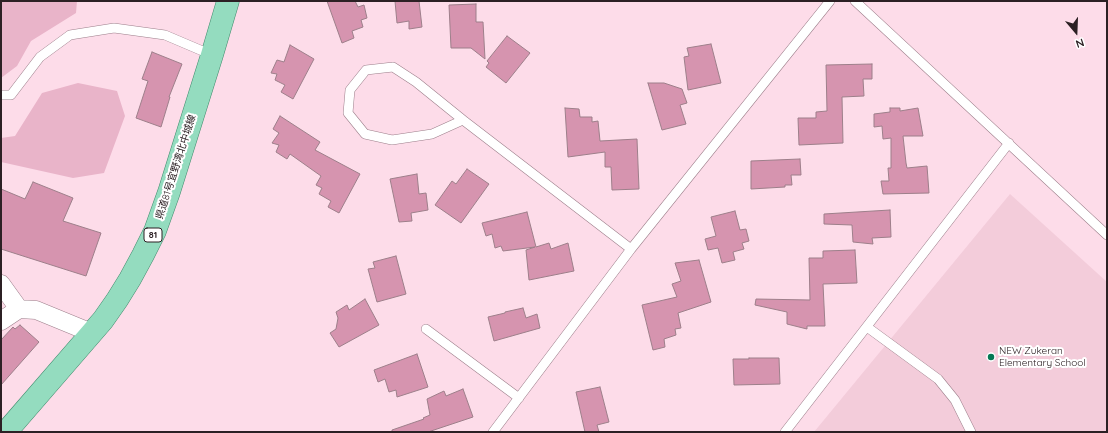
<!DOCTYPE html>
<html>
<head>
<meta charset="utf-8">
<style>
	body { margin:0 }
	#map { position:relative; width:1108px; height:433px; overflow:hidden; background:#fddce9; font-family:Quicksand,sans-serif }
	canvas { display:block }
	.frame { position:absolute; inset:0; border:2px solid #2c2024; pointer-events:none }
	.north { position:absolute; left:1056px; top:12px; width:40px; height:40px; -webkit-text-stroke:3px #fff; paint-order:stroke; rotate:161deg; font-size:11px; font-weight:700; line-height:16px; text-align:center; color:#2c2024 }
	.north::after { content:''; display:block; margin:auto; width:14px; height:18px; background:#2c2024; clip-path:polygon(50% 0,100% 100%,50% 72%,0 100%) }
</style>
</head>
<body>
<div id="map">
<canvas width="1108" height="433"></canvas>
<div class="frame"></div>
<div class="north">N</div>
</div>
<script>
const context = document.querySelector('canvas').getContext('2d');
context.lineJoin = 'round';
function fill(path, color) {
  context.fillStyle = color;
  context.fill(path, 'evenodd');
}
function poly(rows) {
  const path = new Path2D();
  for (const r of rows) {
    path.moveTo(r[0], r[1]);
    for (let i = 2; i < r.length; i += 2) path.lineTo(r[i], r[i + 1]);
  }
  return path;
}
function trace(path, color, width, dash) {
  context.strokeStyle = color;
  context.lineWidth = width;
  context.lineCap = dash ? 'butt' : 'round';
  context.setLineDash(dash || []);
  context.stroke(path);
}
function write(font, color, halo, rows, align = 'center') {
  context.font = font + ' Quicksand,"Noto Sans JP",sans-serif';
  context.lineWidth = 4;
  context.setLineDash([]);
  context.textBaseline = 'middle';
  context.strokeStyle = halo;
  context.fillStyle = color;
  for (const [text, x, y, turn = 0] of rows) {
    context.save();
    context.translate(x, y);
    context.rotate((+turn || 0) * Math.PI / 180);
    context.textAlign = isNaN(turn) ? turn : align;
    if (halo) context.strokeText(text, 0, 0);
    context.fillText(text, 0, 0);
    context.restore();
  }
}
const built = poly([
	[1010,194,1107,282,1107,432,814,432]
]);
const green = poly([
	[1,1,77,1,76,13,31,41,17,66,1,78],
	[78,83,117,91,125,116,104,173,73,178,1,162,1,138,15,136,42,93]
]);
const building = poly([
	[327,1,355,1,358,7,364,5,367,18,361,20,363,27,352,31,354,38,342,43,327,1],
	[395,1,419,1,422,27,409,29,409,21,397,23,395,1],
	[476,4,476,22,483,22,485,59,471,48,451,48,449,5,476,4],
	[507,36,530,53,506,83,486,67,489,63,487,61,507,36],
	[711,44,721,83,688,90,684,57,689,56,687,48,711,44],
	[290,45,314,59,293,99,281,92,285,85,275,80,277,74,271,73,277,60,284,62,290,45],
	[152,52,182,64,169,97,170,97,161,127,136,118,148,81,142,79,152,52],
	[872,64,872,79,863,79,864,96,842,97,843,143,799,145,798,118,816,118,816,112,827,111,826,65,872,64],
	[648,83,664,83,682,89,687,103,680,105,686,124,662,130,648,83],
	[565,108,579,109,580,117,592,117,592,122,598,121,600,141,637,139,639,189,612,190,611,167,605,167,605,152,568,157,565,108],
	[890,108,900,108,900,111,918,108,923,136,903,136,906,163,907,168,927,166,929,193,883,194,881,181,889,181,888,168,891,168,891,138,883,139,882,126,874,127,874,114,890,112,890,108],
	[280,116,320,142,315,150,360,174,339,213,328,207,331,201,319,194,322,188,316,185,321,176,290,154,287,159,276,152,279,145,272,143,279,133,273,129,280,116],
	[800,159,801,175,791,175,792,185,785,185,785,187,751,189,751,161,800,159],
	[467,169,489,184,461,223,435,205,452,181,456,184,467,169],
	[417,174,419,194,426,193,428,210,411,213,412,221,399,222,390,179,417,174],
	[33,182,73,198,63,221,101,233,86,276,1,249,1,189,25,199,33,182],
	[890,210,891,237,872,238,873,244,853,242,852,225,824,224,824,214,890,210],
	[735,211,740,230,746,229,749,241,742,243,744,249,733,252,735,260,722,263,718,248,708,250,705,239,716,236,711,217,735,211],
	[527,212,536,247,549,243,551,249,568,243,574,271,529,280,526,250,535,247,503,251,501,246,495,248,492,234,486,236,482,223,527,212],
	[855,250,857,283,823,284,825,326,807,326,807,329,787,324,787,312,755,305,756,299,810,300,809,258,823,258,823,251,855,250],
	[396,256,406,294,377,302,368,269,375,268,373,262,396,256],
	[699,260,711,302,678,313,681,328,675,329,676,335,664,339,665,347,653,350,642,305,677,297,672,284,681,281,675,263,699,260],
	[365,299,379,325,339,347,330,333,336,329,338,318,336,312,347,305,349,310,365,299],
	[523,308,526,318,537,314,540,328,494,341,488,317,505,313,505,312,523,308],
	[20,325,39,342,1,385,1,340,13,327,15,329,20,325],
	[417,354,428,387,397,397,396,390,389,392,385,379,378,382,374,370,417,354],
	[749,358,779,358,780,384,734,385,733,359,749,359,749,358],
	[600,387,609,422,597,425,599,432,585,432,576,392,600,387],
	[463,389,473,417,428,432,392,432,392,430,424,419,423,418,430,415,427,399,444,391,446,396,463,389]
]);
const lane = poly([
	[855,1,1107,235],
	[393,67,416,82,463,120,432,134,392,140,365,134,348,113,350,90,366,70,393,67],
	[1,95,11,95,40,57,70,35,114,28,165,35,212,55],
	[463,120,631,249],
	[867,327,938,379,955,400,971,432],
	[426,329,519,398],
	[493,432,631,249,830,1],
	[785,432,1009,143]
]);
const street = poly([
	[1,284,19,309,36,310,92,333],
	[1,321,19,309]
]);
const primary = poly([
	[6,432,103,320,117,300,130,279,143,255,155,231,169,192,212,55,228,1]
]);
const markers = [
	[991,357,4,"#047854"]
];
const shields = [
	[153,235,18]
];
const shieldNames = [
	["81",153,235]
];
const streetNames = [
	["県道81号宜野湾北中城線",176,167,-72]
];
const poiNames = [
	["NEW Zukeran",999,351],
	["Elementary School",999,363]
];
fill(built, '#f3ccda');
fill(green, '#e9b4c9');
fill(building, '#d694af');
trace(building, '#9d7f8a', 1);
trace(lane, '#9c7e8a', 10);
trace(street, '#9c7e8a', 19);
trace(primary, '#418b6d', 23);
trace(lane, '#fff', 9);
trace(street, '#fff', 18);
trace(primary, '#94dcbf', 22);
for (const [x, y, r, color] of markers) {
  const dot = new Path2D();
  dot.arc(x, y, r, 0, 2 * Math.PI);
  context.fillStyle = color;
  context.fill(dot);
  trace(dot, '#fff', 1.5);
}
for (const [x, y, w] of shields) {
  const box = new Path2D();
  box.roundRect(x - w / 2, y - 7, w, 14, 3);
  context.fillStyle = '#fff';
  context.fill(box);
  trace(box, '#2c2024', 1);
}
write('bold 9px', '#2c2024', null, shieldNames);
write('10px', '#2c2024', '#fff', streetNames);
write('10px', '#2c2024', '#fff', poiNames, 'left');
</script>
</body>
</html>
